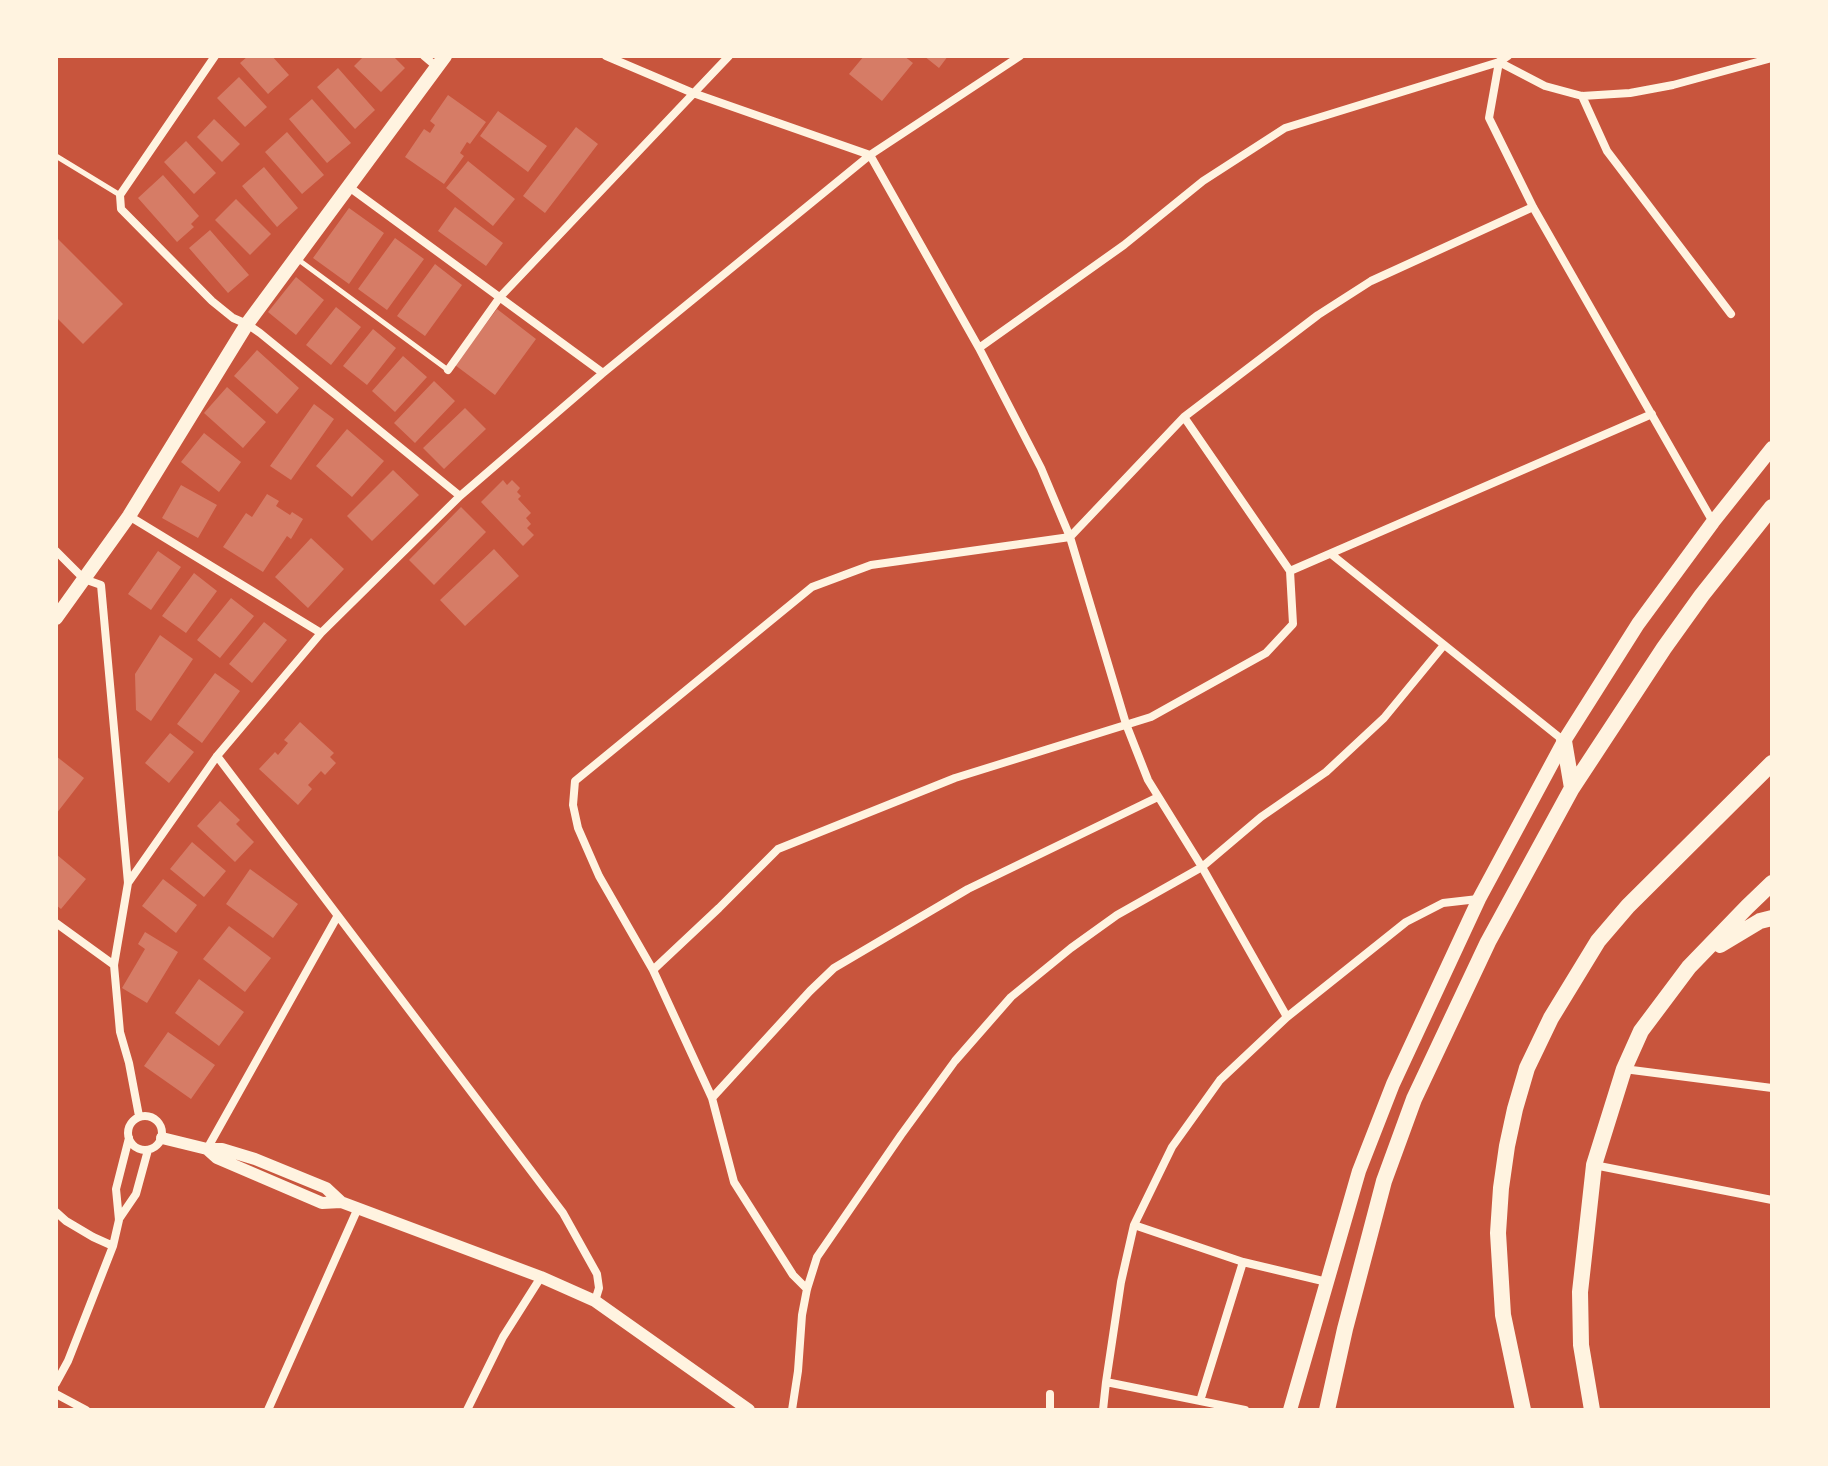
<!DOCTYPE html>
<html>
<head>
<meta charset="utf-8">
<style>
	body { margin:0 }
	#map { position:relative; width:1828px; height:1466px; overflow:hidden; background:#c8553d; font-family:Mulish,sans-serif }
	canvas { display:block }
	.frame { position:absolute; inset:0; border:58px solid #fff3e0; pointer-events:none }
</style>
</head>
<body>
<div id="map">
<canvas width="1828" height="1466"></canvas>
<div class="frame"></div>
</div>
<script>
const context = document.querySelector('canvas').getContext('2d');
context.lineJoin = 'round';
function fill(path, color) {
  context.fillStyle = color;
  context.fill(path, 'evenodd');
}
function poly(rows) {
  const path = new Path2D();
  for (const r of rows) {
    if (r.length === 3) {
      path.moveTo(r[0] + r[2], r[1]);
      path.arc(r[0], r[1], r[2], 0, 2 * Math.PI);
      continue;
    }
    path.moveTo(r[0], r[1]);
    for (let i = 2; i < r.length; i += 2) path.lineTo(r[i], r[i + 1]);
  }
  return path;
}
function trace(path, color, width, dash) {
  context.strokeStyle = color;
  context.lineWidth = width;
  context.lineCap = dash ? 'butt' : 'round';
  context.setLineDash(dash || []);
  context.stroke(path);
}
const building = poly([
	[248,56,272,56,289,75,268,94,240,63],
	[364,56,393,56,405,68,381,92,354,66],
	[864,56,904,56,913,63,882,101,849,74],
	[924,56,948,56,939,68],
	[338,68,375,110,355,129,317,87],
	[239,77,267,107,245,127,217,98],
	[448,95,486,122,470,144,467,142,460,153,464,156,444,184,405,157,424,129,430,133,435,125,430,121],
	[312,99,351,143,327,163,289,119],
	[498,111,547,146,528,172,480,136],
	[214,119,240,144,222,162,197,137],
	[576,127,598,144,545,213,523,196],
	[287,132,324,175,302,194,265,152],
	[186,141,216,173,194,194,164,162],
	[468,161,515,199,493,226,446,188],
	[264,167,298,208,277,227,242,186],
	[163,175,199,216,191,224,194,227,177,242,138,198],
	[236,199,271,234,250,255,215,220],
	[455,207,503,243,486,266,438,231],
	[349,208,384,233,349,284,313,258],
	[210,230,249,275,228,293,189,248],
	[56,237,123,304,83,344,56,317],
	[395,238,424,259,387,310,358,289],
	[435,264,462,285,425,336,397,316],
	[296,277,324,300,296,335,268,312],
	[336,307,361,327,331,365,306,345],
	[497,309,536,339,495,395,455,365],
	[373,329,396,348,367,385,343,366],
	[257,350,299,388,277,414,234,376],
	[403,356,427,377,395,412,372,391],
	[434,381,455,401,415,443,394,423],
	[227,387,266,422,243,448,204,413],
	[314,404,334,419,291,480,270,466],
	[465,408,486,429,444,469,423,448],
	[347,429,384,461,352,497,316,466],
	[204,433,241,462,219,492,181,462],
	[393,470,419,495,372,541,347,516],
	[503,480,507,485,512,480,520,488,517,492,521,496,518,499,531,513,526,518,531,524,527,528,534,535,523,546,481,502],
	[181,485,217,505,198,538,162,518],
	[267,494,279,501,276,506,290,515,292,512,303,519,291,539,287,536,263,572,223,547,246,513,252,517],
	[461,507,486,532,434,585,409,560],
	[311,538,344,569,308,608,275,577],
	[494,549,519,576,465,626,440,600],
	[158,551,181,567,151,610,128,594],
	[194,573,217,591,186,633,162,616],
	[231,598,254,616,220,658,197,640],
	[264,622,287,640,252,683,229,664],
	[160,635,193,659,151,721,136,710,135,674],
	[215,673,240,691,202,743,177,724],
	[300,722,334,753,330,757,336,763,325,775,321,771,308,785,312,789,298,805,259,769,275,752,278,755,288,743,284,740],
	[170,733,194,752,169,783,145,763],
	[56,756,84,778,56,814],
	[220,801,240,820,236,824,254,842,235,862,197,826],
	[192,842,226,871,204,897,170,869],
	[56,854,86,879,61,909,56,905],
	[250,869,298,904,273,938,226,904],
	[163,879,197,905,176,933,142,906],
	[229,926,271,958,245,992,203,959],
	[145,932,178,952,147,1003,122,988,145,949,138,944],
	[199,979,244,1012,219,1046,175,1013],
	[168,1032,215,1065,191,1099,144,1066]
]);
const service = poly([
	[56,156,120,195],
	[296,258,448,370]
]);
const minor = poly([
	[215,56,120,195,121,209,212,301,233,318,247,324,260,333,460,496],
	[424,56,437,67],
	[606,56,693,93,870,155],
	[1499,62,1489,118,1533,207,1713,522],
	[1499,62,1545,86,1582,96,1630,93,1673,85,1772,58],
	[1582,96,1607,151,1731,314],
	[870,155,979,348,1041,468,1070,537,1126,724,1148,780,1202,867,1287,1017],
	[349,187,603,373],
	[979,348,1124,245,1203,181,1285,128,1499,62,1508,56],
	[448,370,500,297,729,56],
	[1184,417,1290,571],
	[129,516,321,633],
	[56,551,84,579,101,585,128,883,114,965,120,1032,129,1063,139,1116],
	[1331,554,1564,741],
	[1290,571,1652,414],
	[217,756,563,1213,597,1274,599,1288,595,1301],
	[128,883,217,756,321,633,460,496,603,373,870,155,1020,56],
	[56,923,114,965],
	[653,970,719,908,778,849,955,778,1151,717,1266,653,1293,624,1290,571],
	[1624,1069,1772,1088],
	[712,1098,810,991,834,968,968,889,1158,797],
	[145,1133,17],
	[207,1149,337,917],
	[1594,1165,1772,1200],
	[56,1212,66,1221,93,1237,113,1246],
	[119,1219,136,1194,148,1150],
	[1134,1225,1243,1262,1327,1282],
	[807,1289,793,1275,734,1182,712,1098,653,970,599,876,578,828,573,805,575,781,812,587,871,565,1070,537,1184,417,1318,315,1371,281,1533,207],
	[1106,1382,1245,1410],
	[56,1383,68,1361,113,1246,119,1220,116,1189,129,1138],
	[56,1394,86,1410],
	[1200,1401,1243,1262],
	[268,1410,358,1208],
	[467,1410,503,1337,541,1277],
	[792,1410,798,1371,802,1315,807,1289,817,1257,901,1135,955,1061,1011,997,1071,948,1117,915,1202,867,1261,817,1326,772,1384,718,1444,645],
	[1050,1410,1050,1394],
	[1103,1410,1106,1382,1121,1282,1134,1225,1172,1147,1220,1080,1287,1017,1406,922,1443,903,1478,899]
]);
const tertiary = poly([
	[162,1138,207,1149,222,1149,255,1159,326,1188,341,1202,322,1203,217,1158,207,1149],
	[341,1202,541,1277,595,1301,749,1410]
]);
const secondary = poly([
	[56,618,129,516,247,324,445,56],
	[1290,1410,1359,1171,1393,1084,1479,899,1564,741,1638,624,1713,522,1772,448]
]);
const primary = poly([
	[1720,945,1760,921,1772,918],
	[1592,1410,1581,1345,1580,1292,1584,1256,1594,1165,1624,1069,1641,1031,1689,967,1747,907,1772,883]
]);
const trunk = poly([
	[1564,741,1572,788],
	[1327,1410,1345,1329,1384,1181,1414,1099,1488,942,1572,788,1664,648,1702,595,1772,507],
	[1523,1410,1503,1315,1498,1233,1501,1188,1507,1146,1515,1109,1527,1068,1551,1018,1598,941,1628,906,1772,763]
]);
fill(building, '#d67c66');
trace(service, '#fff3e0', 5);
trace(minor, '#fff3e0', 8);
trace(tertiary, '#fff3e0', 12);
trace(secondary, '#fff3e0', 14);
trace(primary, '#fff3e0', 16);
trace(trunk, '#fff3e0', 16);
</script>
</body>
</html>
